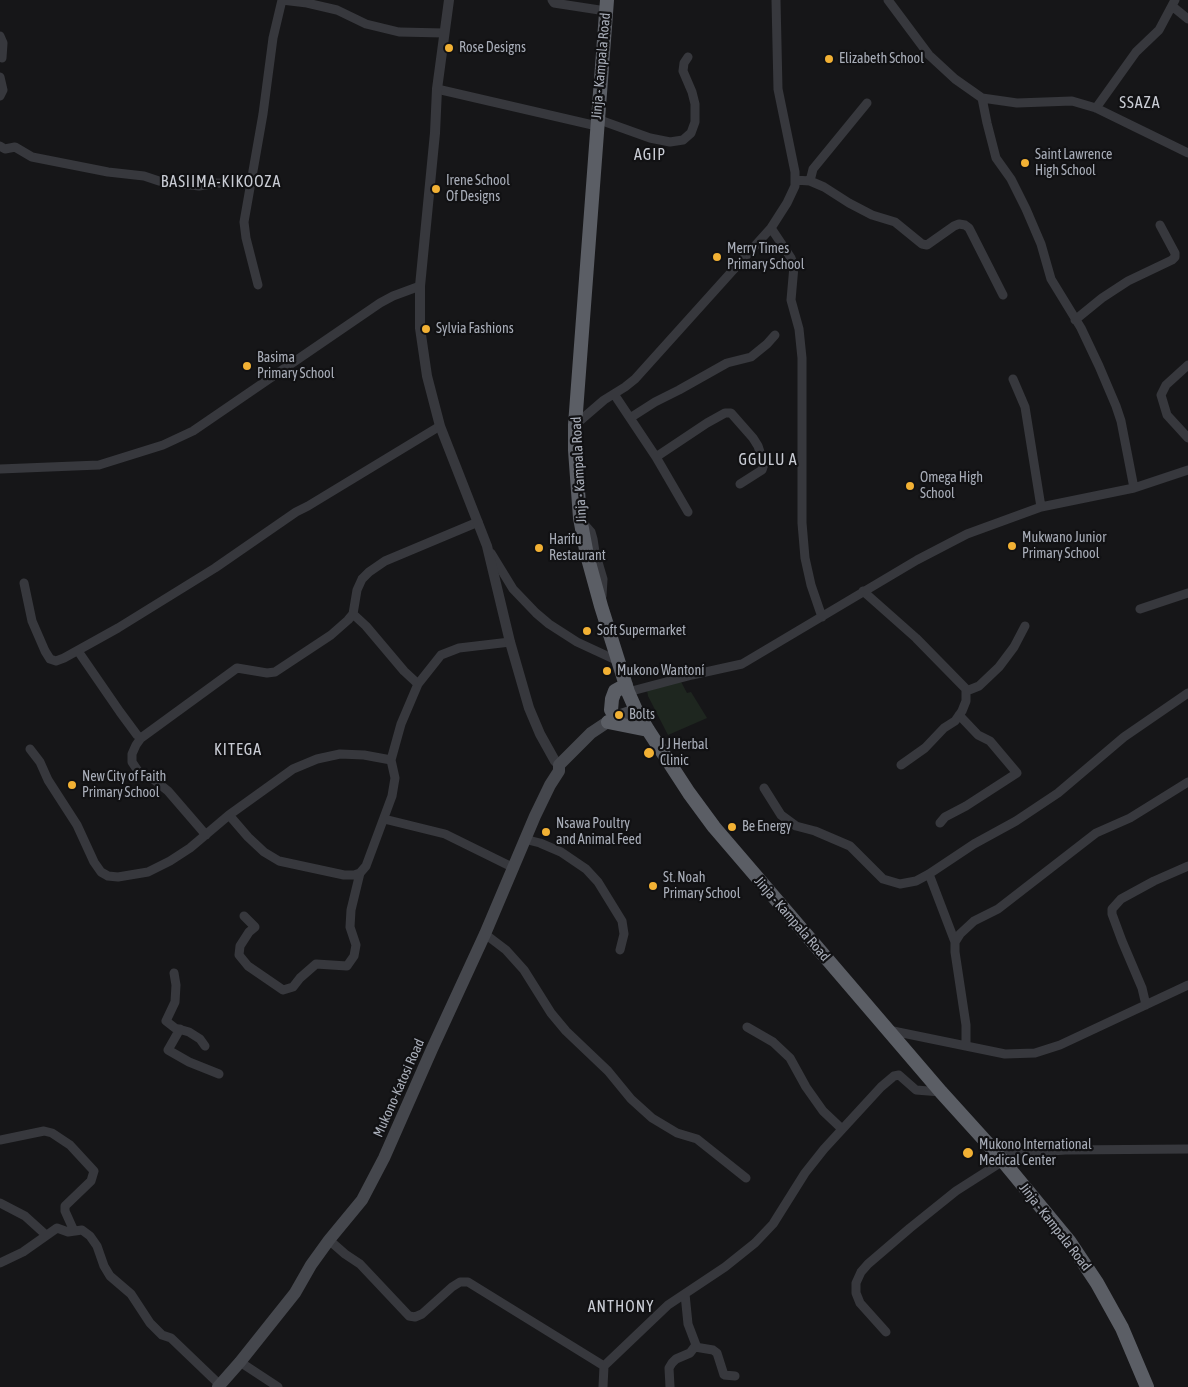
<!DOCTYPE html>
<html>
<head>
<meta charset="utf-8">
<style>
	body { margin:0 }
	canvas { display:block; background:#161618 }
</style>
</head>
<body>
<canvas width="1188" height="1387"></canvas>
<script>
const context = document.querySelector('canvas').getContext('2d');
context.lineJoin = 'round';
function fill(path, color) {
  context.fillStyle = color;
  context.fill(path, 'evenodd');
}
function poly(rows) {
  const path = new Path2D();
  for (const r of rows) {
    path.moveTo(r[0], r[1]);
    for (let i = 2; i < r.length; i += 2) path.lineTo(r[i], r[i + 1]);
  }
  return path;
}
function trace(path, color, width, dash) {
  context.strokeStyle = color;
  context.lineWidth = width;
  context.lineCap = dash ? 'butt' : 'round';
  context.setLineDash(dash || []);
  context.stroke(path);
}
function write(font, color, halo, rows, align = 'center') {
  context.font = font + ' "Asap Condensed",sans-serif';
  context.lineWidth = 4.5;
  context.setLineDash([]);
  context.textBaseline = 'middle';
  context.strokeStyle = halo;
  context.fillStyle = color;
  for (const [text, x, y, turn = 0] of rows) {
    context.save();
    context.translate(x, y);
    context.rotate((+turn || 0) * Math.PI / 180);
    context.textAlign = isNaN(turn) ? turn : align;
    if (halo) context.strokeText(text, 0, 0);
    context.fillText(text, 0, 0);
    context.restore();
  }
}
const green = poly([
	[679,678,687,693,691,692,707,718,668,735,648,696,647,690]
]);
const minor = poly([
	[282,0,307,3,337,10,366,24,399,32,444,33],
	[552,0,554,3,606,11],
	[888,0,929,55,955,79,982,98,1017,103,1072,101,1096,108,1188,153],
	[1172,6,1188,19],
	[0,36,3,43,2,58],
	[0,77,3,90,0,96],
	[437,89,597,126],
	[982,98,987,123,996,158,1011,179,1026,209,1041,244,1051,279,1081,328,1099,366,1116,406,1121,421,1134,488],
	[1096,108,1136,52,1159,30,1175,0],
	[597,119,650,138,670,142,683,140,691,133,695,122,695,104,692,92,683,71,684,63,688,57],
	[0,146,5,149,15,147,32,157,108,172,144,176,159,181,199,186,216,183,251,184],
	[795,180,810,181,824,187,849,203,872,215,895,222,922,244,927,245,954,226,959,224,965,225,969,228,1003,295],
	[810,181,813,169,867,103],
	[771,228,791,258,794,266,791,300,799,329,802,358,802,523,805,558,811,585,822,617],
	[258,285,246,238,244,222,263,114,273,38,282,0],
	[1075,320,1102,298,1128,281,1172,260,1175,257,1175,253,1160,225],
	[1188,365,1166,385,1161,395,1167,415,1188,438],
	[1013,379,1025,407,1041,507],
	[614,394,656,457,707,423,725,413,731,413,753,438,758,446,764,464,762,470,740,484],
	[630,418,655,402,679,390,727,363,751,357,767,344,775,335],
	[575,425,604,400,625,387,635,379,771,228,787,203,795,186,795,172,778,89,776,0],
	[656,457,688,512],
	[0,469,99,465,163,445,193,431,380,303,393,296,420,286],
	[583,523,591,532,593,539,595,552,603,579,602,596],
	[491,553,513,589,536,613,549,624,577,642,618,661],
	[24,583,32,621,45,651,50,659,56,661,64,658,118,628,215,568,296,512,308,506,440,426],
	[863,591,916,638,966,689,969,690,979,686,999,667,1014,647,1025,626],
	[1140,609,1188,593],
	[353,614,366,626,404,671,418,684],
	[78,651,120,712,137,735,141,738],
	[628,692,692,675,742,664,917,560,967,534,1041,507,1134,488,1188,470],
	[30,749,40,762,48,780,77,825,94,862,101,872,108,876,118,877,148,872,170,861,190,848,229,815,293,769,317,759,340,754,364,755,391,760,401,724,418,684,441,655,459,648,510,642],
	[901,765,925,748,944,728,955,721,962,711,966,701,966,689],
	[764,788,781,815,796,826,815,831,850,846,883,879,900,884,916,881,929,874,974,844,1016,821,1058,793,1124,737,1188,693],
	[229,815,248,837,264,852,279,861,344,875,354,875,360,873,366,866,392,796,395,778,391,760],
	[384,819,445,834,512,867],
	[940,823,945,817,966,806,1017,773,990,741,978,735,959,715],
	[206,835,168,791,153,779,140,774,132,762,132,754,136,745,141,738,237,668,267,673,275,672,331,635,348,620,353,614,357,590,362,579,369,572,385,561,478,522],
	[524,839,540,843,561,852,586,869,598,882,622,921,624,934,620,950],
	[929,874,955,942],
	[244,916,255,927,249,932,240,946,239,955,248,966,283,990,293,987,300,978,316,964,347,966,354,956,356,945,350,927,351,910,360,873],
	[485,934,506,950,524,970,551,1013,566,1031,608,1071,631,1099,652,1118,677,1133,697,1139,746,1178],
	[174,973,176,985,175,1002,166,1021,175,1028,189,1032,200,1039,205,1046],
	[1146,1005,1142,988,1122,941,1112,914,1112,909,1121,899,1154,881,1188,866],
	[747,1027,773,1042,790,1058,806,1087,823,1111,842,1129],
	[180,1029,168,1050,189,1062,219,1074],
	[888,1030,1005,1054,1035,1053,1060,1045,1188,985],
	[966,1046,966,1025,955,952,955,942,960,934,974,921,998,909,1096,833,1130,818,1188,782],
	[0,1140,44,1131,52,1133,70,1145,94,1171,91,1181,65,1206,65,1211,74,1231],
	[998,1155,1065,1150,1188,1149],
	[0,1203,25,1216,46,1235],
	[329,1240,345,1254,360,1264,409,1316,415,1317,422,1314,452,1287,460,1282,468,1282,604,1366],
	[0,1263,23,1252,57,1228,68,1232,82,1230,90,1236,97,1246,104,1266,110,1276,131,1294,150,1323,162,1335,171,1338,220,1385],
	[886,1332,860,1303,856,1293,856,1283,861,1272,868,1264,910,1228,956,1191,1003,1161],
	[695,1347,713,1350,717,1353,724,1375,735,1376],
	[240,1362,278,1387],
	[603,1387,604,1366,668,1305,725,1267,755,1243,773,1224,805,1173,824,1149,881,1087,894,1076,899,1075,916,1090,941,1092],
	[670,1387,669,1368,672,1363,676,1359,690,1353,696,1345,688,1324,685,1294]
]);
const tertiary = poly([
	[449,0,437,89,435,133,420,286,420,328,427,376,440,426,487,546,510,642,529,708,540,734,555,761,559,765]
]);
const secondary = poly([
	[218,1387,240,1362,295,1293,311,1265,329,1240,362,1200,384,1158,432,1049,485,934,535,816,550,785,559,771,559,765,591,733,615,717,636,710]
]);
const trunk = poly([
	[607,0,575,425,575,450,580,518,587,555,601,606,628,692,636,710,648,730,689,793,714,827,941,1092,998,1155,1069,1241,1097,1283,1122,1328,1147,1387],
	[611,710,612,699,615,691,626,685],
	[608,722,648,730]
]);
const markers = [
	[449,48,5,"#f2b134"],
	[829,59,5,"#f2b134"],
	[1025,163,5,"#f2b134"],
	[436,189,5,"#f2b134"],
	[717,257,5,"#f2b134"],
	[426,329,5,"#f2b134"],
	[247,366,5,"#f2b134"],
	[910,486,5,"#f2b134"],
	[1012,546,5,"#f2b134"],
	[539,548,5,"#f2b134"],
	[587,631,5,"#f2b134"],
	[607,671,5,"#f2b134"],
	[619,715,5,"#f2b134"],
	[649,753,6,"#f2b134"],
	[72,785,5,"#f2b134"],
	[732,827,5,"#f2b134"],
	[546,832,5,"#f2b134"],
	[653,886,5,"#f2b134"],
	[968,1153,6,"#f2b134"]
];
const poiNames = [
	["Rose Designs",459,48],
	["Elizabeth School",839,59],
	["Saint Lawrence",1035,155],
	["High School",1035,171],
	["Irene School",446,181],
	["Of Designs",446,197],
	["Merry Times",727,249],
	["Primary School",727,265],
	["Sylvia Fashions",436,329],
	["Basima",257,358],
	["Primary School",257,374],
	["Omega High",920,478],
	["School",920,494],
	["Mukwano Junior",1022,538],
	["Primary School",1022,554],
	["Harifu",549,540],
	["Restaurant",549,556],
	["Soft Supermarket",597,631],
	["Mukono Wantoní",617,671],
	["Bolts",629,715],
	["J J Herbal",660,745],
	["Clinic",660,761],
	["New City of Faith",82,777],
	["Primary School",82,793],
	["Nsawa Poultry",556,824],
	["and Animal Feed",556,840],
	["Be Energy",742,827],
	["St. Noah",663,878],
	["Primary School",663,894],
	["Mukono International",979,1145],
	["Medical Center",979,1161]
];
const streetNames = [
	["Jinja - Kampala Road",601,66,-85],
	["Jinja - Kampala Road",579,470,-93],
	["Jinja - Kampala Road",792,919,49],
	["Mukono-Katosi Road",399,1088,-66],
	["Jinja - Kampala Road",1055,1227,52]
];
const quarterNames = [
	["SSAZA",1140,103],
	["AGIP",650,155],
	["BASIIMA-KIKOOZA",221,182],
	["GGULU A",768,460],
	["KITEGA",238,750],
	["ANTHONY",621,1307]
];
fill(green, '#1e261f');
trace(minor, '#37383d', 9);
trace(tertiary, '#37383d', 10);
trace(secondary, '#45474d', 12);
trace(trunk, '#5b5e65', 14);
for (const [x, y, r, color] of markers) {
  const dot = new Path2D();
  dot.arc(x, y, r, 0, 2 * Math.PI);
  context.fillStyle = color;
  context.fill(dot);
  trace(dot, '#111113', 2);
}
write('14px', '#a8adb8', '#111113', poiNames, 'left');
write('14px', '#a8adb8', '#111113', streetNames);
context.letterSpacing = '1px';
write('16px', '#c9ccd4', '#111113', quarterNames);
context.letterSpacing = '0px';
</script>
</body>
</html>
